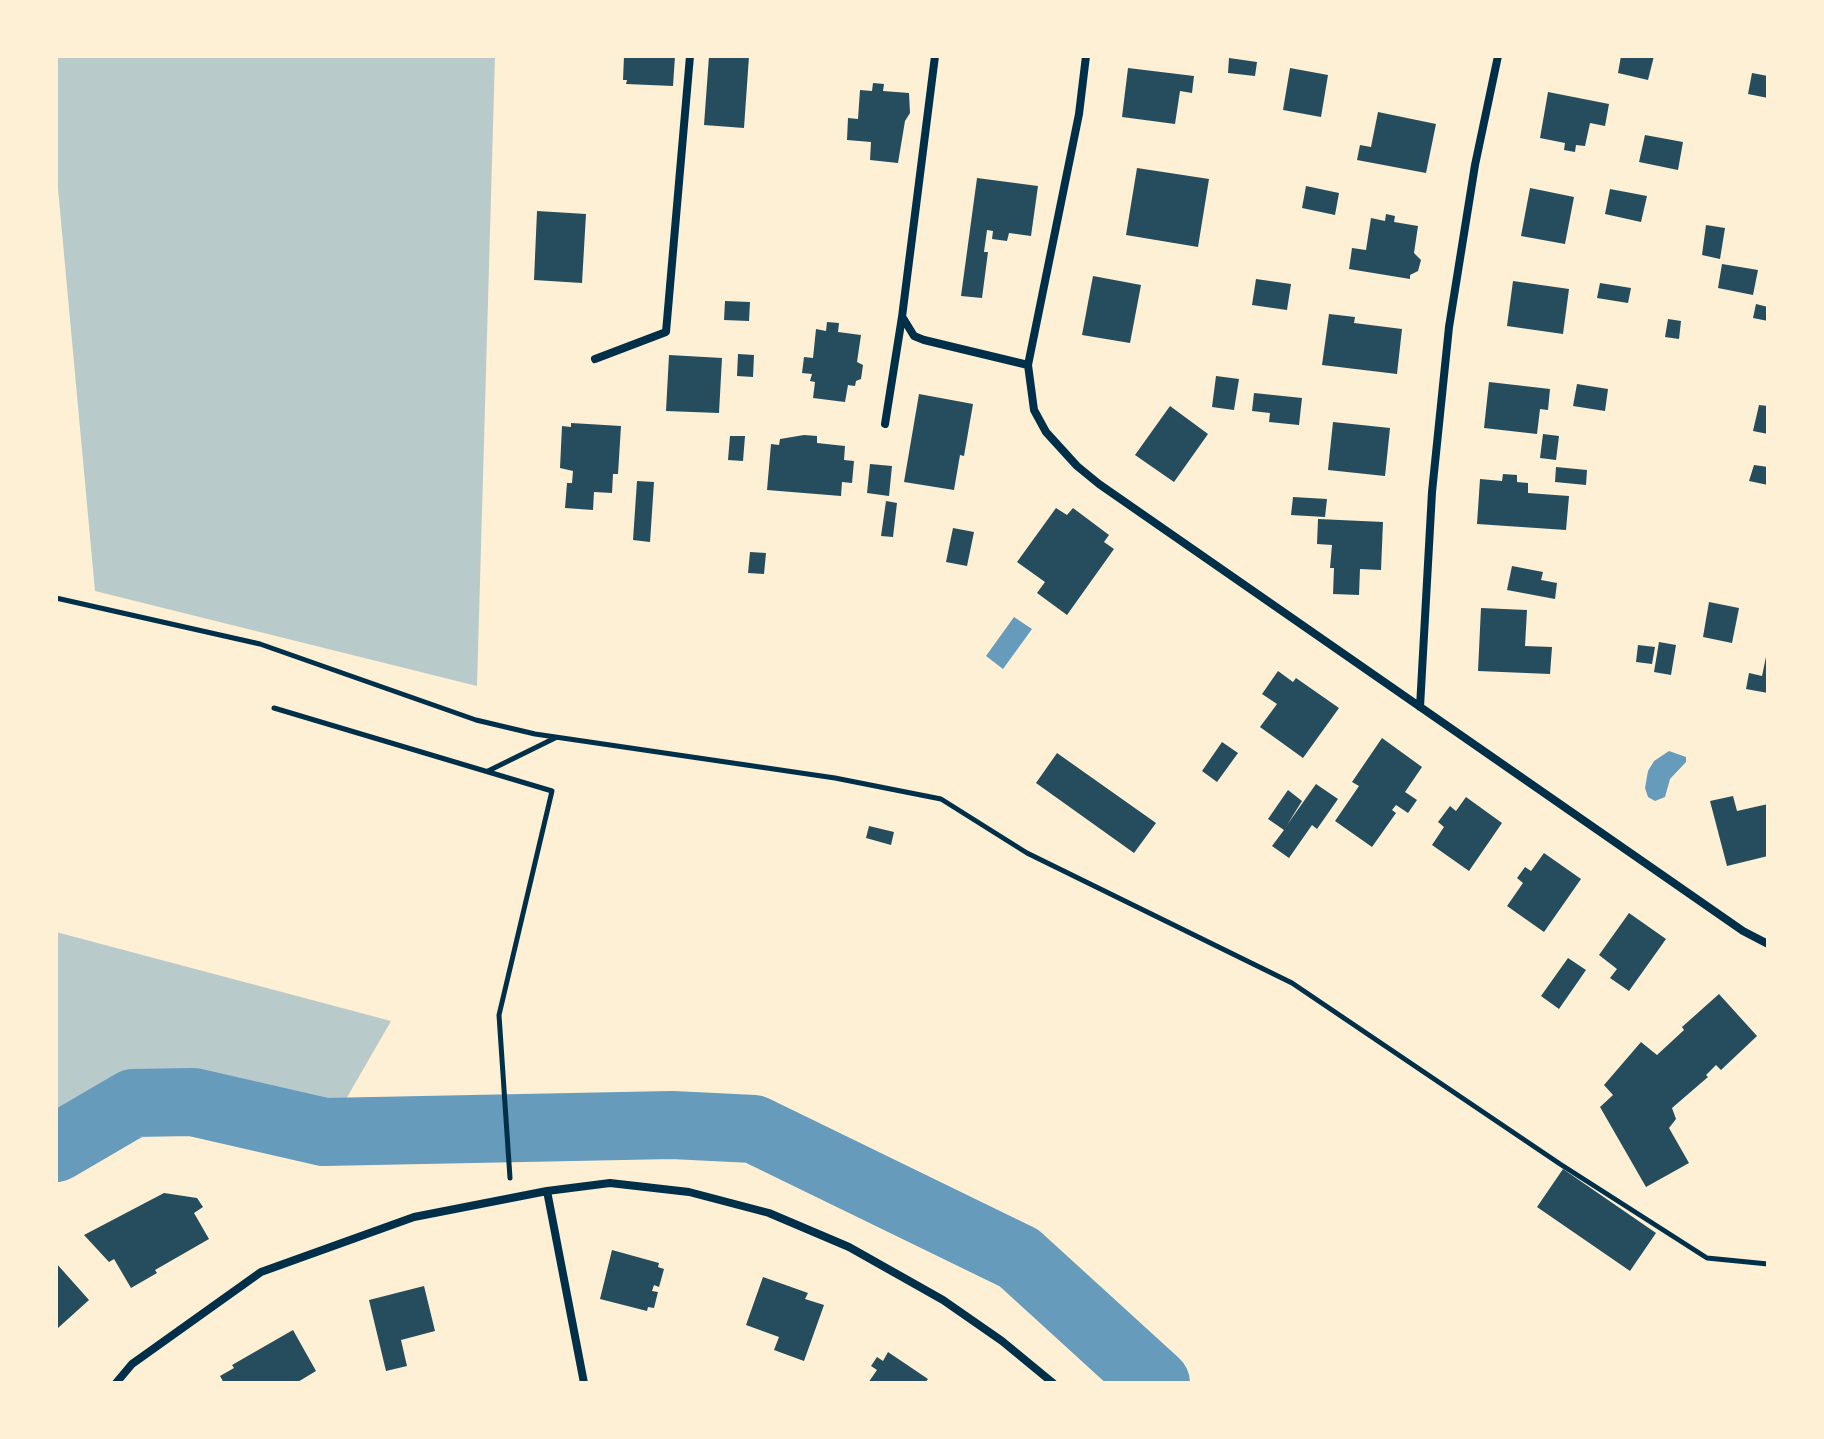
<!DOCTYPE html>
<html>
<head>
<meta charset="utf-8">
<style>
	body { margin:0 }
	#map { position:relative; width:1824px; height:1439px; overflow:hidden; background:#fdf0d5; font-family:Arial,sans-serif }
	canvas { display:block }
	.frame { position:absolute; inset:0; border:58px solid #fdf0d5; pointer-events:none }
</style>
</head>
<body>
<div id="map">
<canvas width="1824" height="1439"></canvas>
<div class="frame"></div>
</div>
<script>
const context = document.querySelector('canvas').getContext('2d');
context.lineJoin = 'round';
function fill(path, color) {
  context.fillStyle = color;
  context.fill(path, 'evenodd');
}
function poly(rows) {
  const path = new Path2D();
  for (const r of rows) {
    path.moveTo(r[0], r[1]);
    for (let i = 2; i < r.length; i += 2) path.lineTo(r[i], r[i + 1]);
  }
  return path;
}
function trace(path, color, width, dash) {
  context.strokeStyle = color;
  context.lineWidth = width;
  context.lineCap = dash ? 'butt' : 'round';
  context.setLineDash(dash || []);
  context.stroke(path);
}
const green = poly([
	[56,56,495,56,477,686,95,591,56,167],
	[56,932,391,1021,338,1113,187,1083,56,1180]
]);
const water = poly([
	[1014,617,1032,629,1003,669,986,656],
	[1669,751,1686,757,1686,762,1670,779,1665,797,1655,801,1648,797,1645,788,1648,771,1654,761]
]);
const river = poly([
	[56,1148,133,1103,193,1102,324,1132,672,1125,754,1129,1019,1258,1156,1383]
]);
const building = poly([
	[624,56,675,56,673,86,626,84,627,80,623,80],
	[709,56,749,56,744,128,704,125],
	[1621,56,1654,56,1648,80,1618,73],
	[1229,58,1257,62,1255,76,1228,73],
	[1128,68,1194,76,1192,93,1180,91,1175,124,1122,117],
	[1290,68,1328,75,1321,117,1283,110],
	[1752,73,1768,76,1768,98,1748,94],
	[873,83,884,84,883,91,909,93,910,113,905,121,898,163,870,160,871,142,847,140,848,118,858,119,860,90,872,91],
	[1548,92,1609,104,1605,126,1590,123,1585,146,1576,145,1575,152,1564,150,1565,143,1540,138],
	[1378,112,1436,124,1426,173,1357,160,1360,145,1371,147],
	[1645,135,1683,142,1678,170,1639,162],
	[1137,168,1209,179,1198,247,1126,235],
	[977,178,1038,186,1031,236,1009,233,1007,241,992,239,993,231,987,230,984,252,988,252,982,298,961,296],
	[1306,186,1339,193,1335,215,1302,208],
	[1530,188,1574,197,1565,244,1521,236],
	[1610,189,1647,196,1641,222,1605,214],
	[537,211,586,214,582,283,534,280],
	[1386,214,1395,216,1394,222,1418,226,1414,253,1421,260,1418,271,1410,275,1410,279,1349,269,1352,248,1366,250,1371,218,1385,221],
	[1706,225,1725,228,1720,259,1702,255],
	[1722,264,1758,270,1753,295,1718,288],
	[1093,276,1141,285,1130,343,1082,335],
	[1256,279,1291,284,1287,310,1252,305],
	[1513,281,1569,289,1563,334,1507,326],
	[1600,283,1631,288,1628,303,1597,298],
	[725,301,750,302,749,321,724,320],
	[1756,304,1768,307,1768,321,1753,318],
	[1329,314,1355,317,1354,323,1402,329,1397,374,1322,365],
	[1668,319,1681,321,1679,339,1665,337],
	[827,322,839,323,838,332,861,335,857,362,863,365,861,379,856,381,855,386,848,385,845,402,813,398,815,382,810,381,812,374,802,373,804,357,813,358,816,329,826,331],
	[738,354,754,355,753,377,737,376],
	[669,355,722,358,719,413,666,411],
	[1216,376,1239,379,1234,410,1212,407],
	[1489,382,1550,389,1548,410,1540,409,1537,434,1484,428],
	[1577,384,1608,389,1605,411,1573,406],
	[1254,393,1302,398,1299,425,1269,422,1270,413,1252,411],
	[919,394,973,404,964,456,960,455,954,490,904,482],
	[1759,405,1768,406,1768,434,1753,431],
	[1170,406,1208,434,1174,482,1135,455],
	[1333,422,1390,428,1385,476,1328,470],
	[571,423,621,426,618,474,613,474,612,493,594,492,593,510,565,508,567,483,572,483,573,471,560,468,562,426,571,427],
	[1543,434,1559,436,1556,460,1540,458],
	[804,435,817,436,817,443,845,446,844,460,854,461,852,483,842,482,841,496,767,490,771,444,779,445,780,439],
	[730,436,745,436,743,461,728,460],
	[870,464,892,466,889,496,867,493],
	[1754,465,1768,467,1768,485,1749,481],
	[1556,467,1587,470,1586,485,1555,482],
	[1503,474,1517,475,1517,482,1528,483,1528,493,1569,496,1566,530,1477,524,1480,479,1502,481],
	[637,481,654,482,650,542,633,540],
	[1293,497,1327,499,1325,517,1291,515],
	[886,501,897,503,893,537,881,536],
	[1056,508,1067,515,1073,508,1109,535,1104,542,1114,549,1067,615,1037,593,1045,582,1017,562],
	[1318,519,1383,522,1381,570,1360,569,1359,595,1333,594,1334,568,1330,568,1332,545,1317,544],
	[953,528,974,532,967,566,946,562],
	[750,552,766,553,764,574,748,573],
	[1512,566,1543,572,1541,580,1557,583,1555,599,1507,590],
	[1709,602,1739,608,1732,643,1703,637],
	[1481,608,1527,610,1525,646,1552,647,1550,674,1478,671],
	[1659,642,1676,645,1671,675,1654,672],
	[1638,645,1655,647,1652,664,1636,662],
	[1767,652,1768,693,1746,689,1749,673,1762,676],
	[1278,671,1293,682,1296,678,1339,708,1303,758,1260,727,1277,704,1262,694],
	[1382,738,1422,767,1405,792,1417,800,1408,813,1396,805,1392,810,1396,813,1372,847,1335,821,1359,786,1352,782],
	[1222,742,1238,753,1217,782,1202,771],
	[1057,753,1156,823,1134,853,1036,783],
	[1316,784,1338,799,1317,829,1312,825,1289,858,1272,846,1284,830,1268,819,1288,790,1302,801,1287,825],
	[1733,796,1737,811,1768,804,1768,856,1727,866,1710,801],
	[1466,797,1502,823,1469,871,1432,845,1444,827,1438,822,1450,806,1456,811],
	[869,826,894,832,891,845,866,838],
	[1544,853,1581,879,1544,932,1507,906,1523,883,1517,878,1525,867,1531,871],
	[1629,913,1666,939,1629,991,1610,978,1617,969,1599,955],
	[1568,958,1586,970,1559,1009,1541,996],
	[1719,994,1757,1036,1721,1070,1716,1065,1706,1075,1708,1077,1672,1108,1676,1119,1669,1128,1689,1163,1646,1187,1600,1107,1613,1095,1604,1085,1641,1042,1657,1055,1684,1030,1682,1027],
	[1563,1169,1656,1233,1630,1271,1537,1207],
	[164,1193,197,1198,203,1207,194,1213,209,1239,155,1270,157,1273,131,1288,114,1259,109,1262,84,1235],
	[612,1250,659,1263,658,1267,664,1269,659,1287,654,1285,652,1291,658,1292,654,1308,648,1307,647,1311,600,1299],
	[56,1263,89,1300,58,1328,56,1325],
	[763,1277,808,1293,805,1299,824,1305,804,1361,774,1350,779,1337,746,1325],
	[424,1286,435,1331,401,1340,407,1366,386,1371,369,1300],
	[293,1330,316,1371,296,1383,224,1383,220,1376,234,1368,232,1365],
	[888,1352,928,1379,925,1383,868,1383,877,1370,871,1366,877,1357,883,1361]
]);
const path = poly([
	[56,598,260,644,476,720,535,734,835,778,941,799,1027,853,1292,983,1560,1164,1707,1258,1768,1264],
	[274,708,552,791,499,1015,510,1178],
	[488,771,555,738]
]);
const minor = poly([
	[1086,56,1079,114,1028,365,1034,410,1046,432,1077,466,1099,484,1743,931,1768,944],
	[903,318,914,336,924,340,1028,365],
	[595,359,666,332,690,56],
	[885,424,902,317,935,56],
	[1420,707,1432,492,1449,327,1475,165,1498,56],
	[547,1191,584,1383],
	[116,1383,132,1364,261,1272,414,1217,547,1191,610,1183,689,1192,769,1213,849,1247,943,1300,1002,1341,1053,1383]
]);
fill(green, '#b9caca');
fill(water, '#669bbc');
trace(river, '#669bbc', 68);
fill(building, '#264d5e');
trace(path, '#003049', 5);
trace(minor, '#003049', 8);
</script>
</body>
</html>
